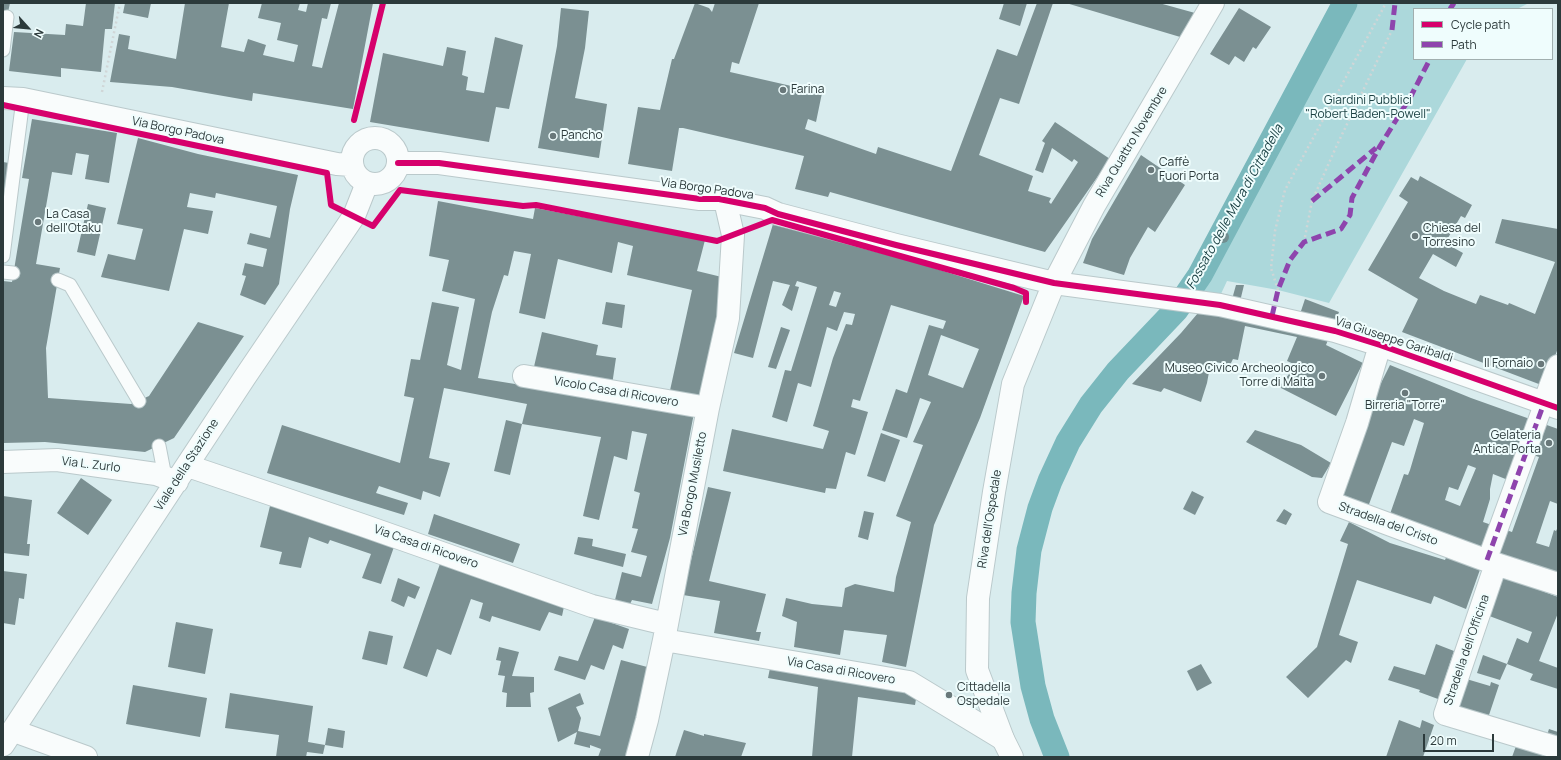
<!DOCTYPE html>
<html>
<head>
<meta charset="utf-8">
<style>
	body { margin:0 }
	#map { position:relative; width:1561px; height:760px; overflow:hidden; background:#d9ecee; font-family:Manrope,sans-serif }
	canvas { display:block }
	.frame { position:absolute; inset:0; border:4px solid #2c3a3b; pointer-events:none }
	.legend { position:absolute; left:1413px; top:8px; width:140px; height:52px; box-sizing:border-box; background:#effdfd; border:1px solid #a1afaf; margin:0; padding:5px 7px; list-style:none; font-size:12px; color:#2c3a3b }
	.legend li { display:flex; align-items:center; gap:8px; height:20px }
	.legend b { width:20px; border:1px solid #a1afaf }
	.north { position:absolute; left:8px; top:8px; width:40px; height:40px; -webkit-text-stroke:3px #effdfd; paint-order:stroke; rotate:117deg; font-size:11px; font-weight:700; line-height:16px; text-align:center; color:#2c3a3b }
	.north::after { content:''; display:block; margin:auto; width:14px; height:18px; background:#2c3a3b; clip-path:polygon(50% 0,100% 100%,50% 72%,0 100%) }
	.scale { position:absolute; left:1423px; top:734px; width:71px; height:18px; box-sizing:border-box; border:2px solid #2c3a3b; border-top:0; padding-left:5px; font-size:12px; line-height:14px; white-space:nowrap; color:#2c3a3b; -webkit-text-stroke:3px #effdfd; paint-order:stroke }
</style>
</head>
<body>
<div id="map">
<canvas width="1561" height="760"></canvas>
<div class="frame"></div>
<ul class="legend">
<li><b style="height:5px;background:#d6006c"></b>Cycle path</li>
<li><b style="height:5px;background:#8e44ad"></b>Path</li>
</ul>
<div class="north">N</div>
<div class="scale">20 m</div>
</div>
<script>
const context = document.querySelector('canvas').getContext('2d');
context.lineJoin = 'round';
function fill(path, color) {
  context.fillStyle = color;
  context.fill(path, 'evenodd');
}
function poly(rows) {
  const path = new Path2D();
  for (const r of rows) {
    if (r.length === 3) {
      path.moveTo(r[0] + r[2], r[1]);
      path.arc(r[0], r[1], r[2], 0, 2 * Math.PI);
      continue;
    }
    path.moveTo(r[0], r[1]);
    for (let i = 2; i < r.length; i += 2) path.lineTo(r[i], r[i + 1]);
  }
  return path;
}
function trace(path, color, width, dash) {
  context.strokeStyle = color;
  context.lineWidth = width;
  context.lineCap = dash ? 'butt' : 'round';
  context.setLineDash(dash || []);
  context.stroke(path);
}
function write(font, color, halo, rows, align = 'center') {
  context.font = font + ' Manrope,sans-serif';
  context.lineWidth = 4;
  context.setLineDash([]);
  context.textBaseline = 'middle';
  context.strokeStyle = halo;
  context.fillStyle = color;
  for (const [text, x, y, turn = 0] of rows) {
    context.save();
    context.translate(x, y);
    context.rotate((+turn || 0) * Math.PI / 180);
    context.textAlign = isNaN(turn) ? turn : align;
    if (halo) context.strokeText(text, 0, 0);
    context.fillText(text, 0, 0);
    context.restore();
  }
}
const green = poly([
	[1358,3,1529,3,1517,9,1414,9,1414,59,1467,59,1329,303,1278,290,1227,281,1220,296,1201,294,1331,43]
]);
const canal = poly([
	[1057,757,1042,719,1033,686,1023,622,1024,593,1029,550,1040,508,1050,481,1068,442,1091,405,1118,371,1176,310,1200,275,1345,3]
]);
const building = poly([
	[3,3,10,3,7,17,3,16],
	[86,3,115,3,112,29,105,29,101,72,61,68,61,77,9,71,14,32,65,35,66,24,83,26],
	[125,3,151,3,148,18,123,13],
	[185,3,229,3,221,47,244,52,248,39,266,45,263,55,294,62,298,45,277,40,281,23,258,18,262,3,300,3,298,10,306,12,308,3,331,3,327,19,322,18,312,66,322,68,339,3,373,3,353,109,253,93,252,101,172,87,110,82,119,34,130,36,128,49,176,59],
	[695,3,709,8,712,12,715,3,759,3,739,64,732,62,730,72,822,93,816,122,808,119,805,129,876,154,878,147,951,171,997,49,1017,56,1037,3,1053,3,1019,104,1000,98,979,155,1033,176,1028,191,1051,198,1049,202,1051,204,1078,162,1074,159,1072,162,1052,148,1043,173,1035,170,1045,143,1042,141,1055,122,1110,159,1045,252,830,192,828,197,795,189,804,156,683,128,679,128,672,171,628,164,638,107,660,110,672,59,674,59],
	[1004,3,1027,3,1020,26,999,19],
	[1066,3,1159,3,1195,13,1187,39],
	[561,8,589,11,585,48,575,98,607,104,599,158,538,148,557,46],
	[1239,8,1271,27,1256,49,1253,47,1244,62,1235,56,1229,65,1210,54],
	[495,37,523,45,509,109,496,107,489,142,370,122,383,53,443,66,447,47,466,51,462,75,468,77,466,90,484,93],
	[32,119,117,133,109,183,85,179,89,155,76,153,72,175,52,172,36,264,60,268,46,348,48,398,131,404,149,396,198,322,244,336,174,438,145,452,45,442,3,443,3,281,12,282,29,179,22,178],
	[138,138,198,154,298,175,290,209,279,284,265,305,240,295,246,276,242,275,245,263,263,267,267,249,247,244,250,233,270,238,277,206,216,193,215,198,190,193,187,207,213,211,208,234,184,229,169,291,101,277,108,254,135,260,143,229,117,224],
	[1141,155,1185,185,1155,232,1148,227,1130,258,1124,275,1083,263,1092,239],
	[3,162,9,163,4,197,3,197],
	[1420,176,1472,205,1465,218,1461,216,1445,243,1463,253,1456,267,1433,254,1419,278,1444,291,1476,304,1480,295,1508,305,1509,303,1535,314,1555,262,1495,243,1502,219,1558,229,1558,348,1544,386,1402,332,1418,299,1368,270,1408,202,1399,196,1411,177,1418,181],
	[438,201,533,219,535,208,705,240,697,271,730,279,701,401,669,395,692,290,627,275,633,246,618,242,612,273,558,259,545,319,519,313,531,254,514,251,508,276,504,275,492,312,478,378,694,413,670,538,652,604,632,600,630,604,615,600,622,572,641,577,647,556,631,552,638,529,632,528,640,493,634,491,647,434,632,431,627,460,614,456,599,520,583,516,601,437,522,424,527,404,444,388,429,458,450,463,440,497,423,491,421,500,379,486,376,493,408,503,404,515,267,473,282,425,400,463,414,398,404,396,411,359,420,360,432,302,459,307,447,365,461,370,475,299,442,291,449,260,429,256],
	[88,204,106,208,95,256,77,252],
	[773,224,888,254,1024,296,980,418,934,525,906,667,882,662,887,635,844,630,840,655,794,647,797,622,782,616,786,598,812,604,842,607,845,588,855,584,894,592,896,577,911,522,896,516,923,445,913,442,931,402,920,398,907,438,882,430,896,389,907,393,929,325,943,329,946,321,891,305,860,401,853,399,851,407,868,412,855,455,846,452,836,489,826,488,825,493,723,471,732,429,823,449,829,431,813,426,833,358,846,324,852,325,855,314,844,312,837,331,827,327,811,387,798,383,787,422,772,417,785,370,791,371,817,287,797,281,795,286,799,287,792,311,782,305,790,285,773,281,753,358,734,353],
	[834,291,841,293,836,307,829,305],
	[941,335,979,349,963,388,928,375],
	[1236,285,1244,285,1236,318,1296,326,1305,299,1339,312,1326,345,1363,363,1336,416,1279,387,1296,365,1287,361,1297,337,1245,326,1238,360,1233,359,1230,365,1211,361,1207,383,1201,402,1164,388,1161,392,1132,384,1181,333,1198,313,1227,317],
	[606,302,625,305,622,328,602,324],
	[781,327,790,330,776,369,768,367],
	[542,332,598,345,596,355,616,358,612,385,533,371],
	[1390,365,1471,398,1558,429,1558,504,1550,501,1536,543,1549,547,1554,530,1556,531,1558,527,1558,574,1390,514,1404,474,1408,475,1410,470,1424,423,1414,419,1404,446,1392,442,1368,507,1337,494,1361,423],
	[1524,452,1539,457,1512,532,1483,522,1490,499,1490,489,1493,474,1513,482],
	[1468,465,1476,468,1460,506,1445,500,1449,487,1458,490],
	[506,420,522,424,510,475,494,471],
	[1255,430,1301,445,1331,463,1322,478,1312,477,1246,442],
	[881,433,900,440,885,482,867,476],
	[81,478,112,500,88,535,57,513],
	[708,487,731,492,709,581,766,594,756,632,761,632,759,641,714,633,720,601,683,595],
	[1192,491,1204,497,1195,515,1183,509],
	[3,496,32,500,27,544,30,544,29,556,3,553],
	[270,506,314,516,395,544,381,584,362,578,371,554,330,540,328,544,309,537,301,568,279,564,282,552,260,547],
	[1284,509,1292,514,1286,525,1276,521],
	[864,511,874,513,868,540,858,537],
	[434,514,520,544,513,563,428,534],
	[1349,522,1390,543,1445,560,1448,553,1482,564,1466,609,1434,596,1431,604,1357,580,1339,635,1358,642,1351,663,1346,660,1308,698,1286,677,1317,647,1348,544,1340,541],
	[578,537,593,539,592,546,626,554,623,567,574,554],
	[441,561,565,602,562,616,549,612,540,631,492,616,490,622,479,618,483,603,471,599,451,655,437,649,427,677,403,668],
	[3,571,27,574,24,599,19,598,15,625,3,623],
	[1500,575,1558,597,1558,613,1539,661,1558,668,1558,689,1530,680,1533,674,1507,664,1517,638,1528,643,1532,632,1484,614],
	[398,578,420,587,415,599,408,596,404,607,391,601],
	[595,617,629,629,623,649,613,645,604,670,591,665,585,680,554,670,559,656,578,661],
	[176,622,213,629,205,674,168,667],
	[369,631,393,636,387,665,362,659],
	[1436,644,1454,651,1438,699,1419,692,1420,690,1388,680,1394,666,1425,675],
	[499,647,519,652,512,676,534,677,534,692,530,693,531,707,506,707,507,693,502,692,505,676,498,675,501,661,496,660],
	[1483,655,1507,664,1500,680,1477,673],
	[621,660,651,668,631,757,598,757,601,749,590,745,590,748,574,744,577,732,558,742,548,708,580,693,584,704,576,707,581,718,578,731,600,736],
	[771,663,894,685,916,699,915,705,858,697,852,757,812,757,818,687,768,678],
	[1201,664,1212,683,1197,691,1187,671],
	[1463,678,1490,686,1491,682,1499,685,1488,718,1454,707],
	[133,685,207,698,200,737,126,724],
	[230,693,313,706,308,742,325,745,323,754,307,752,306,757,276,757,279,735,225,728],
	[1399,720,1420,728,1422,720,1434,725,1423,757,1386,757],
	[328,728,345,731,343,748,325,745],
	[1549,729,1558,732,1558,742,1546,738],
	[684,730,704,736,704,734,746,743,741,757,675,757],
	[1516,746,1547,757,1512,757]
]);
const path = poly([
	[102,92,120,3],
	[1304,242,1312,201,1337,145,1392,30],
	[1278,290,1271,268,1275,231,1285,190,1386,3]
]);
const service = poly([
	[3,50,7,17],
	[3,256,23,99],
	[3,272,13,273],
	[58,280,70,285,139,401],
	[159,446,165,477]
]);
const pedestrian = poly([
	[1487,560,1544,403]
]);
const minor = poly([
	[1054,283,1220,305,1335,331,1380,345,1558,408],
	[1380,345,1357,423,1329,502,1496,564,1558,584],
	[524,376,708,408],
	[1544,403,1558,366],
	[3,462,57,460,156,474,177,482],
	[188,466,362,525,592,606,666,624],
	[1496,564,1445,714,1558,748],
	[664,640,909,682,1003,739],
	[14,731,86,757],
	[3,745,245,377,354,216,367,183],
	[637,757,647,720,664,640,708,408,728,318,733,235,727,209]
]);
const tertiary = poly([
	[3,98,23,99,337,164,352,165],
	[375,161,23],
	[398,163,439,163,700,199,719,199,765,208,778,214,896,245,1054,283],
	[1012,757,1003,739,977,670,978,598,994,492,1013,384,1054,283,1094,206,1213,3]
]);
const quiet = poly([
	[1450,9,1454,3],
	[1392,30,1395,3],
	[1312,201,1376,148],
	[1272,316,1278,290,1290,260,1304,242,1341,229,1350,215,1352,198,1380,146,1411,96,1430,59],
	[1487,560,1544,403]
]);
const cycleway = poly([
	[3,105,327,173,331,205,373,226,400,190,523,206,536,205,717,241,772,220,1014,288,1026,293,1026,302],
	[354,120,383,3],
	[398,163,439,163,700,199,719,199,765,208,778,214,896,245,1054,283,1220,305,1335,331,1380,345,1558,408]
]);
const trees = [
	[1223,237]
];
const markers = [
	[783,90,4,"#69787a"],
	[553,136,4,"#69787a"],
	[1151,170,4,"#69787a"],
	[38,222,4,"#69787a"],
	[1415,236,4,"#69787a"],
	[1541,364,4,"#69787a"],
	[1322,376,4,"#69787a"],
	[1405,393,4,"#69787a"],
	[1549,443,4,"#69787a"],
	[949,695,4,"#69787a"]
];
const poiNames = [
	["Farina",791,90],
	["Pancho",561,136],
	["Caffè",1159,163],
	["Fuori Porta",1159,177],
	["La Casa",46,215],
	["dell'Otaku",46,229],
	["Chiesa del",1423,229],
	["Torresino",1423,243],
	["Il Fornaio",1533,364,"right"],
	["Museo Civico Archeologico",1314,369,"right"],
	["Torre di Malta",1314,383,"right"],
	["Birreria \"Torre\"",1405,406,"center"],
	["Gelateria",1541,436,"right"],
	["Antica Porta",1541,450,"right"],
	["Cittadella",957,688],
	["Ospedale",957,702]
];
const parkNames = [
	["Giardini Pubblici",1368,101],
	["\"Robert Baden-Powell\"",1368,115]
];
const streetNames = [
	["Via Borgo Padova",178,131,12],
	["Riva Quattro Novembre",1132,142,-59],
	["Via Borgo Padova",707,189,8],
	["Via Giuseppe Garibaldi",1394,340,18],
	["Vicolo Casa di Ricovero",616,392,10],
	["Via L. Zurlo",91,465,7],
	["Viale della Stazione",187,465,-57],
	["Via Borgo Musiletto",693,484,-79],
	["Riva dell'Ospedale",990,519,-81],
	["Stradella del Cristo",1388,524,20],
	["Via Casa di Ricovero",426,547,19],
	["Stradella dell'Officina",1467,650,-71],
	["Via Casa di Ricovero",841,671,10]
];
const waterNames = [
	["Fossato delle Mura di Cittadella",1235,207,-61]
];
fill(green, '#acd8db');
trace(canal, '#7ab8bc', 25);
fill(building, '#7b9092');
trace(service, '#bac9cb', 15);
trace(pedestrian, '#bac9cb', 21);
trace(minor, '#bac9cb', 24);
trace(tertiary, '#bac9cb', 24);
trace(path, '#d0d6d7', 2.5, [2, 3]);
trace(service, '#f9fcfc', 13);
trace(pedestrian, '#f9fcfc', 19);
trace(minor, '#f9fcfc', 22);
trace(tertiary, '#f9fcfc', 22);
trace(quiet, '#8e44ad', 5, [10, 5]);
trace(cycleway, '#d6006c', 6);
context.fillStyle = '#718e90';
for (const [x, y] of trees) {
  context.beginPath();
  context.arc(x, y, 6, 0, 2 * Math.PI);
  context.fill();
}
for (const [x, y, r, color] of markers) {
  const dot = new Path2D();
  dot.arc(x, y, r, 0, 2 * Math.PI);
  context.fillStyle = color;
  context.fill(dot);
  trace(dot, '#effdfd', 1.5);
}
write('12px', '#2c3a3b', '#effdfd', poiNames, 'left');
write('12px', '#1c4244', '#effdfd', parkNames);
write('12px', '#2c3a3b', '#effdfd', streetNames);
write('italic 13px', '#1a4043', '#effdfd', waterNames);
</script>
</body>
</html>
